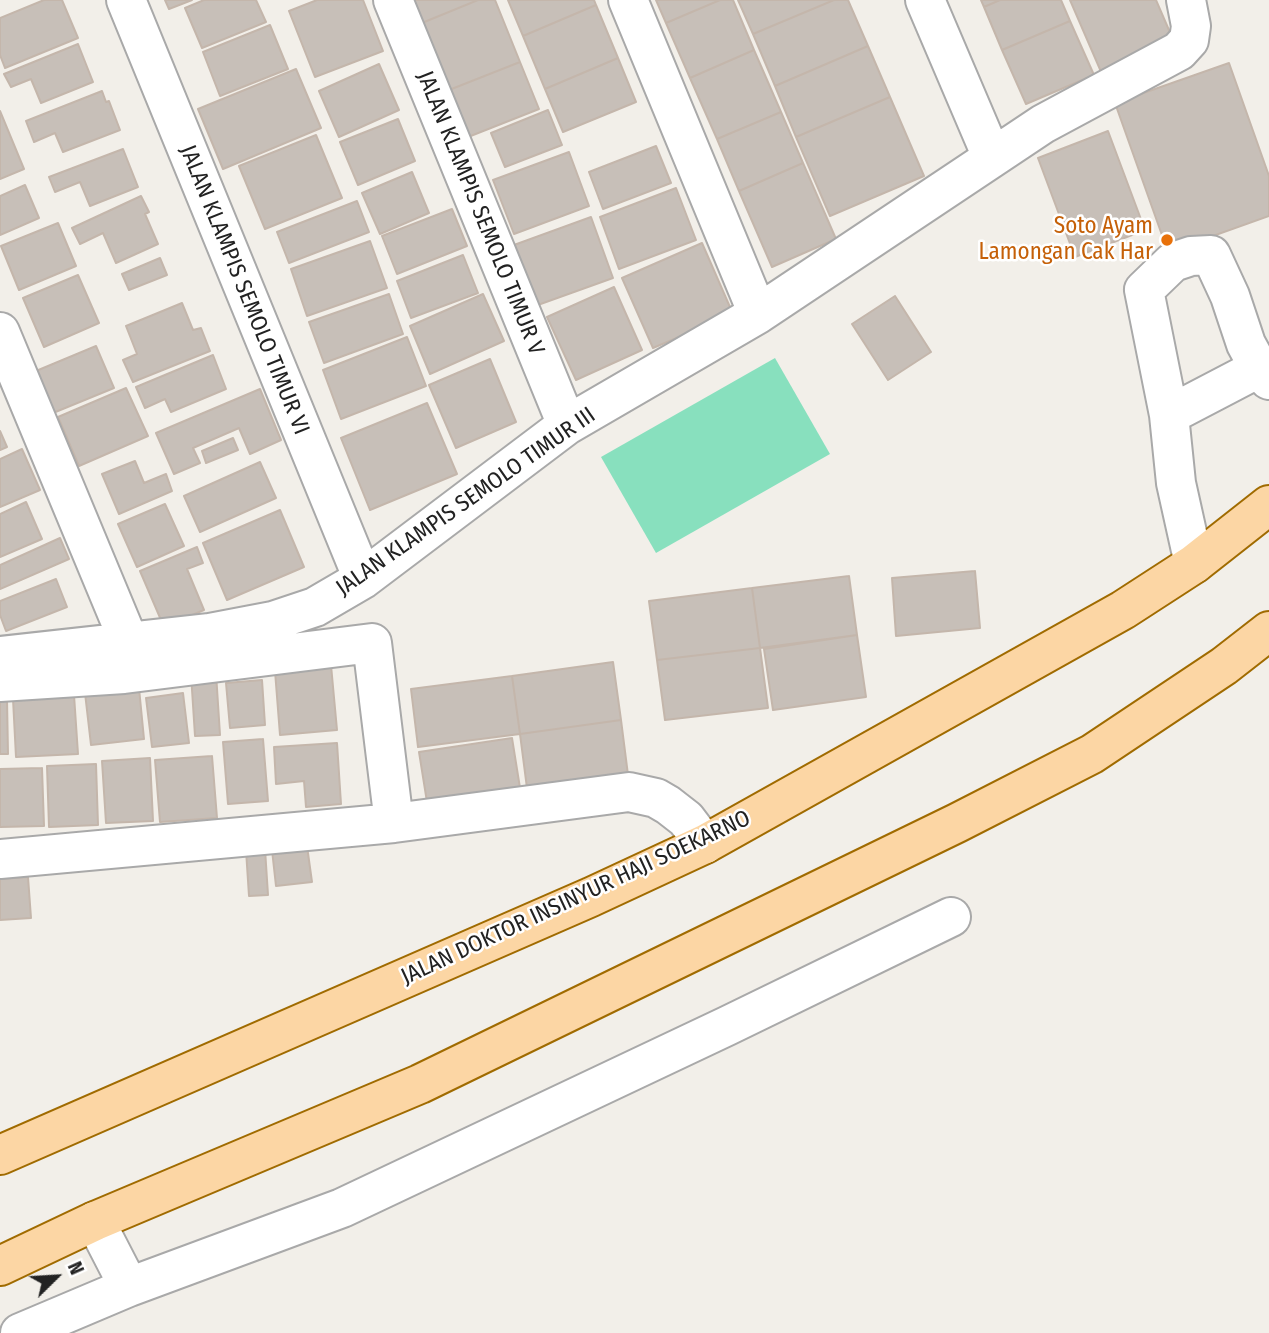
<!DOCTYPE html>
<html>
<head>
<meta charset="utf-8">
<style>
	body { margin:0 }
	#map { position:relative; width:1269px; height:1333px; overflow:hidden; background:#f2efe9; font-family:"Fira Sans Condensed",sans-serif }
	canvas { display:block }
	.north { position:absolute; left:21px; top:1242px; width:70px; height:70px; -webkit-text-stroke:5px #fff; paint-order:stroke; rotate:66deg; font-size:19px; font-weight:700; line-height:28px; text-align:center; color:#222 }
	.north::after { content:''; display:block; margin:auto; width:24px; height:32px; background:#222; clip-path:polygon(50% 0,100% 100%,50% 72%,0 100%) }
</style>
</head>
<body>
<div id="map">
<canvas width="1269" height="1333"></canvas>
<div class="north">N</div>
</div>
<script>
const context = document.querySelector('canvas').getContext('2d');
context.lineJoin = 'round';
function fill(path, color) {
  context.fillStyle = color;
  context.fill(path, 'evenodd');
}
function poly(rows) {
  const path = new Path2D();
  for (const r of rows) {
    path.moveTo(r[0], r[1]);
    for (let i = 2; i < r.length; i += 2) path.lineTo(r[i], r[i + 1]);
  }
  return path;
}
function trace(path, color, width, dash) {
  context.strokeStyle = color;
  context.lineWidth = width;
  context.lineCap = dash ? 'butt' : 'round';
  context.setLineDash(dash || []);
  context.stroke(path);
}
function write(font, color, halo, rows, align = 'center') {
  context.font = font + ' "Fira Sans Condensed",sans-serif';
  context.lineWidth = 5;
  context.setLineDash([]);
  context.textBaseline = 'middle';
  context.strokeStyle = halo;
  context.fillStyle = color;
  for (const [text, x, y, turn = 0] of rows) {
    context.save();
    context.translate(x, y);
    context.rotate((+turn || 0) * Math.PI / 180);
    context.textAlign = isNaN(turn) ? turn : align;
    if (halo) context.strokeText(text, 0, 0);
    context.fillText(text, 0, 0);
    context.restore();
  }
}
const pitch = poly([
	[775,358,830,454,656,553,601,457]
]);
const building = poly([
	[44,0,62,0,78,38,5,68,0,55,0,18,44,0],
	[165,0,192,0,169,9,165,0],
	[204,0,256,0,266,22,202,48,185,8,204,0],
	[317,0,363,0,383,51,315,77,289,11,317,0],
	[407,0,478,0,417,25,407,0],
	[478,0,495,0,520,62,444,92,417,25,478,0],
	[508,0,594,0,596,5,523,36,508,0],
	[656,0,720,0,666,23,656,0],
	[720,0,733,0,754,50,690,78,666,23,720,0],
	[738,0,834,0,753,34,738,0],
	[834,0,848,0,868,46,775,86,753,34,834,0],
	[981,0,1000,0,984,7,981,0],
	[1000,0,1061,0,1070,21,1002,50,984,7,1000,0],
	[1070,0,1156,0,1175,44,1102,74,1070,0],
	[596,5,618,58,545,89,523,36,596,5],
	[1070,21,1094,75,1026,104,1002,50,1070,21],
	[270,25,288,69,220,96,203,52,270,25],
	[78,44,93,82,41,103,31,79,11,87,4,74,78,44],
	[868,46,890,97,796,137,775,86,868,46],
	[754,50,781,112,717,139,690,78,754,50],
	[618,58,636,102,563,132,545,89,618,58],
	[520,62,539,109,463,139,444,92,520,62],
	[1229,63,1269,176,1269,216,1168,252,1115,103,1229,63],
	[379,64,399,110,339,137,319,91,379,64],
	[296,69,321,128,223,169,198,109,296,69],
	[102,91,106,102,109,101,120,130,63,152,55,133,34,142,26,121,102,91],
	[890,97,924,176,830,216,796,137,890,97],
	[548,110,562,145,505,167,491,133,548,110],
	[0,111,24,169,0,179,0,111],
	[781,112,803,163,739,191,717,139,781,112],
	[398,119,415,161,358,185,340,142,398,119],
	[1108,131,1145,230,1075,257,1038,158,1108,131],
	[316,135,342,198,265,229,239,166,316,135],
	[656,146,671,183,603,209,589,172,656,146],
	[123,149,138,187,90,206,80,182,55,192,49,177,123,149],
	[569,152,589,206,514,234,493,180,569,152],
	[803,163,836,239,772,267,739,191,803,163],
	[412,172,429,213,380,234,362,193,412,172],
	[25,185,39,218,0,235,0,196,25,185],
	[676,188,696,240,619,269,600,217,676,188],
	[141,196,149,212,145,214,158,244,116,263,103,233,80,244,72,228,141,196],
	[357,201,369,232,289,263,277,232,357,201],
	[452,209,467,246,397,274,382,236,452,209],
	[591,217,613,278,535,306,514,245,591,217],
	[58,223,76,266,19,290,1,246,58,223],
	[370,241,387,288,307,316,291,269,370,241],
	[702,243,733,314,653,348,622,278,702,243],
	[463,255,478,293,411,318,397,281,463,255],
	[160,258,167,275,129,290,122,274,160,258],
	[78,275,99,323,44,347,23,298,78,275],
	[614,287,642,350,576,380,547,317,614,287],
	[389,294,403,334,324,363,309,322,389,294],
	[483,294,504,341,430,374,410,326,483,294],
	[895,296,931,352,888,380,852,324,895,296],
	[182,303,193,330,201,328,210,351,133,382,123,360,137,354,126,326,182,303],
	[407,337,426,386,341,419,323,370,407,337],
	[96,346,114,388,53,413,36,371,96,346],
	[213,355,226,389,171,412,165,399,145,408,136,387,213,355],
	[490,359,516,422,456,448,429,385,490,359],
	[126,388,148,436,79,466,58,417,126,388],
	[260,389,281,440,250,454,239,428,193,448,200,463,174,474,156,433,260,389],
	[427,403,457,474,370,510,341,438,427,403],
	[0,431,7,447,0,450,0,431],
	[233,438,238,450,206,463,202,451,233,438],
	[22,449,40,490,0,507,0,459,22,449],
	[135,461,144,483,166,474,172,491,119,514,102,474,135,461],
	[260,462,276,498,200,532,184,496,260,462],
	[26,502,42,539,0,557,0,514,26,502],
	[165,504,184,546,137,567,118,524,165,504],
	[280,510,304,567,227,600,203,543,280,510],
	[60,538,69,559,0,589,0,565,60,538],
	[197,547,203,563,187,569,204,610,164,627,140,571,197,547],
	[975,571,980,628,896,636,892,578,975,571],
	[849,576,857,635,760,648,752,588,849,576],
	[56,579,67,607,6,631,0,615,0,601,56,579],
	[752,588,760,648,657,660,649,601,752,588],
	[857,635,866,697,773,710,764,649,857,635],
	[760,648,768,708,665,720,657,660,760,648],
	[613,662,621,720,520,734,512,676,613,662],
	[331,665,337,730,280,735,275,671,331,665],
	[216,673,220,735,195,736,191,674,216,673],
	[512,676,520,734,418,747,411,689,512,676],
	[262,680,265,725,230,728,226,683,262,680],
	[139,688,144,739,91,745,85,693,139,688],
	[183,693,189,743,152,747,146,698,183,693],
	[74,695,78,754,16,757,13,699,74,695],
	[0,699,7,699,8,754,0,754,0,699],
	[621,720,628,775,527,788,520,734,621,720],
	[512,738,520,788,427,802,419,752,512,738],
	[263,739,268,801,228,804,223,742,263,739],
	[337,743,341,804,306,807,304,781,276,784,274,747,337,743],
	[212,756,217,818,160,822,155,760,212,756],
	[150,758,153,821,106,823,102,761,150,758],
	[96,764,98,825,49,827,47,766,96,764],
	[42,768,44,826,0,827,0,769,42,768],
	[307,846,312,882,276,886,272,850,307,846],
	[265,849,268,895,249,896,246,850,265,849],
	[28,877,31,918,0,920,0,879,28,877]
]);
const minor = poly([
	[126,0,363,579],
	[393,0,567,425],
	[628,0,758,314],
	[925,0,992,157],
	[0,332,129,642],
	[1169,415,1259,368],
	[1194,564,1176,483,1169,415,1144,290,1173,262,1191,256,1211,255,1230,296,1246,344,1259,368,1269,380],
	[0,656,210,633,273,621,315,607,363,579,567,425,758,314,1043,124,1179,51,1189,40,1191,26,1186,0],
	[0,682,124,674,372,643,394,823],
	[0,859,394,823,629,792,656,798,668,805,686,819,705,844],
	[95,1221,129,1287,342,1208,727,1026,951,917],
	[20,1333,129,1287]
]);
const major = poly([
	[0,1155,591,897,705,844,1123,610,1194,564,1269,505],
	[0,1266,95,1221,420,1084,957,823,1092,754,1224,666,1269,631]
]);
const markers = [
	[1167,240,7,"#e8710a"]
];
const streetNames = [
	["JALAN KLAMPIS SEMOLO TIMUR V",480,213,68],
	["JALAN KLAMPIS SEMOLO TIMUR VI",244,290,68],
	["JALAN KLAMPIS SEMOLO TIMUR III",466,502,-35],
	["JALAN DOKTOR INSINYUR HAJI SOEKARNO",576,898,-25]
];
const foodNames = [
	["Soto Ayam",1153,227],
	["Lamongan Cak Har",1153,253]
];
fill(pitch, '#88e0be');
fill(building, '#c7bfb8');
trace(building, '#c4b6ab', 2);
trace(minor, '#a9a9a9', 42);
trace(major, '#a06b00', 42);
trace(minor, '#fff', 38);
trace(major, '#fcd6a4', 38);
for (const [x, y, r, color] of markers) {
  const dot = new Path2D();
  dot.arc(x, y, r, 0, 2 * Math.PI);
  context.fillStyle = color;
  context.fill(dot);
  trace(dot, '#fff', 2.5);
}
write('23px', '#222', '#fff', streetNames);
write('23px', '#c56008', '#fff', foodNames, 'right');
</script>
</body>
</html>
